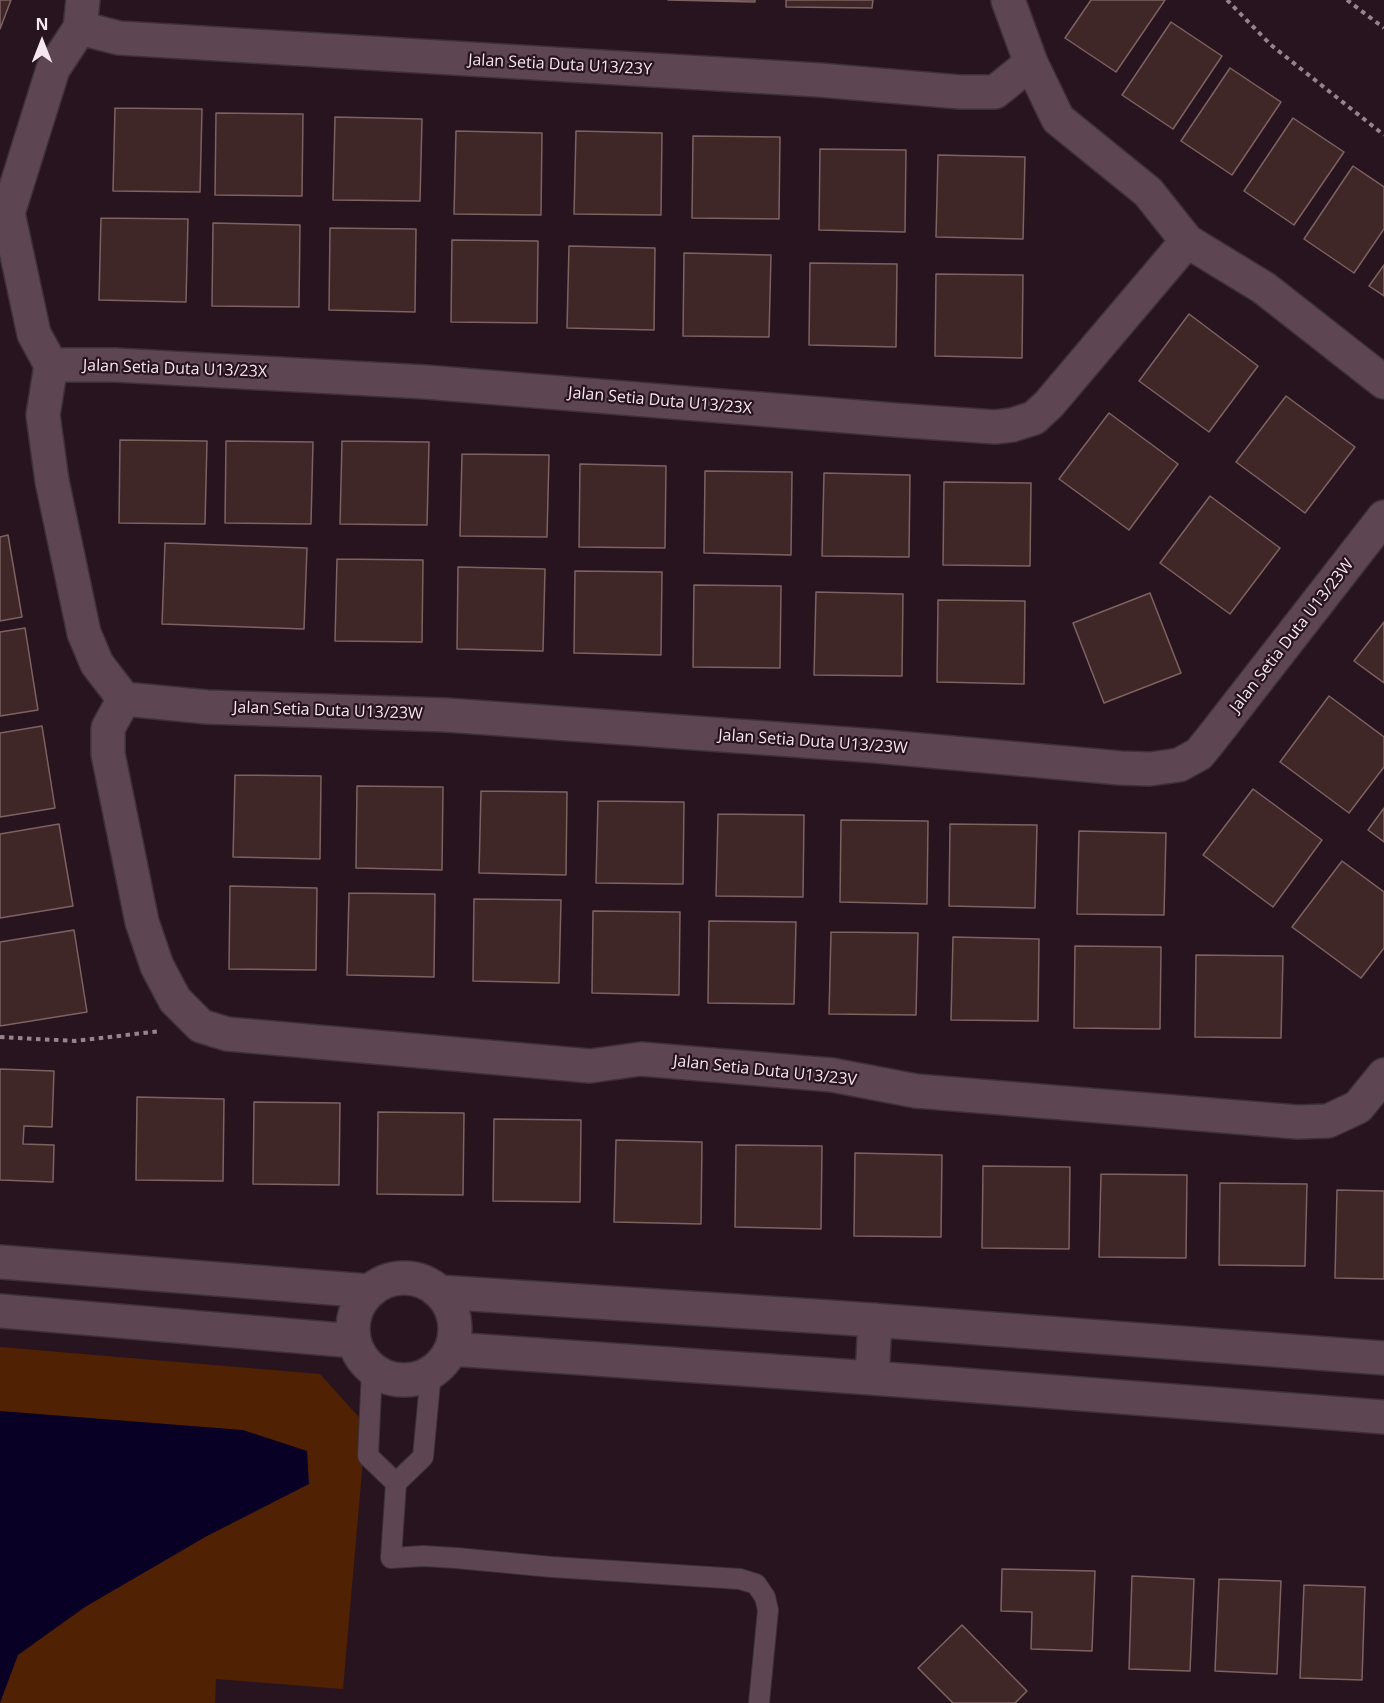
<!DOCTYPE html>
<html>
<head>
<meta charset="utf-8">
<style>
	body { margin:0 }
	#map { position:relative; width:1384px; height:1703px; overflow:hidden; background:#28141e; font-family:"Open Sans",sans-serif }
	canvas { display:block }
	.north { position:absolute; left:12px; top:12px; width:60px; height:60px; -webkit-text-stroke:4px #28141e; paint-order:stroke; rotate:0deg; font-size:16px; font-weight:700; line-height:24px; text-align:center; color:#f6e7ee }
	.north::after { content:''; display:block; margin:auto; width:21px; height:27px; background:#f6e7ee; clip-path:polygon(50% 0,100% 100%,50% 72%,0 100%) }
</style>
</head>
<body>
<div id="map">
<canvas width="1384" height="1703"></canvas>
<div class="north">N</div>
</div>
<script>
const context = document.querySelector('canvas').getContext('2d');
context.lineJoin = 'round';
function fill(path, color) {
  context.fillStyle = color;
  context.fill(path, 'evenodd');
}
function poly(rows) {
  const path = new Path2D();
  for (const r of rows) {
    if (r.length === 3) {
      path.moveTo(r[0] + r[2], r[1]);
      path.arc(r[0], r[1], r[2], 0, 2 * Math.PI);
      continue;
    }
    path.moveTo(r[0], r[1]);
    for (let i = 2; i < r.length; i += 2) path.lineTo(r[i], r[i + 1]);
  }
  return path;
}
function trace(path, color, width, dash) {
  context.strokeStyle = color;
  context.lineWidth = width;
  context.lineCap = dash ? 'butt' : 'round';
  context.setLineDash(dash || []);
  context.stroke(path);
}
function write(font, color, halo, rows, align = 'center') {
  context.font = font + ' "Open Sans",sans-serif';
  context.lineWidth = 4.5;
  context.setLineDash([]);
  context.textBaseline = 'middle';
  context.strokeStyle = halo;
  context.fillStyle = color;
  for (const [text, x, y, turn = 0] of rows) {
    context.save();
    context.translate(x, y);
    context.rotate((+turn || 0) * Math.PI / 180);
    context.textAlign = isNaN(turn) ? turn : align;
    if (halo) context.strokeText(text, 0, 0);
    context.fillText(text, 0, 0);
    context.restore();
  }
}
const green = poly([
	[0,1347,320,1374,366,1425,343,1689,216,1679,215,1703,0,1703]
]);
const water = poly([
	[0,1411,243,1430,307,1451,309,1484,207,1536,85,1607,18,1655,0,1703]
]);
const building = poly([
	[0,0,11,0,0,29,0,0],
	[668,0,755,0,755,2,668,0],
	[786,0,873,0,872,8,786,7,786,0],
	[1091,0,1165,0,1116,72,1065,38,1091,0],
	[1171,22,1222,56,1173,129,1122,95,1171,22],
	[1230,68,1281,102,1232,175,1181,141,1230,68],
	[115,108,202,109,200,192,113,191,115,108],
	[216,113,303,114,302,196,215,195,216,113],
	[335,117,422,119,420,201,333,200,335,117],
	[1293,118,1344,152,1294,225,1244,191,1293,118],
	[456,131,542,133,541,215,454,214,456,131],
	[576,131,662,133,661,215,574,214,576,131],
	[693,136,780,137,779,219,692,218,693,136],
	[820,149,906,150,905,232,819,230,820,149],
	[938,155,1025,157,1023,239,936,237,938,155],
	[1353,166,1384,187,1384,229,1354,273,1304,239,1353,166],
	[101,218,188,219,186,302,99,300,101,218],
	[213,223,300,225,299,307,212,306,213,223],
	[330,228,416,229,415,312,329,310,330,228],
	[452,240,538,241,537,323,451,322,452,240],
	[569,246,655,248,654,330,567,328,569,246],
	[684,253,771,255,769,337,683,336,684,253],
	[810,263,897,264,896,347,809,345,810,263],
	[1384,265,1384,296,1369,286,1384,265],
	[936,274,1023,275,1022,358,935,356,936,274],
	[1189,314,1258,366,1209,432,1139,381,1189,314],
	[1286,396,1355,447,1305,513,1236,462,1286,396],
	[1109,413,1178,464,1129,530,1059,479,1109,413],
	[120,440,207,441,205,524,119,523,120,440],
	[226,441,313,442,311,524,225,523,226,441],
	[342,441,429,442,427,525,340,524,342,441],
	[462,454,549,455,547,537,460,536,462,454],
	[580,464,666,466,665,548,579,547,580,464],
	[705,471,792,472,791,555,704,553,705,471],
	[824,473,910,475,909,557,822,556,824,473],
	[944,482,1031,483,1030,566,943,565,944,482],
	[1210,496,1280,548,1230,614,1160,563,1210,496],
	[8,535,22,617,0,621,0,537,8,535],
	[165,543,307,548,304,629,162,624,165,543],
	[337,559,423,560,422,642,335,641,337,559],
	[458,567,545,569,543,651,457,649,458,567],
	[575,571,662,572,661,655,574,653,575,571],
	[694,585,781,586,780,668,693,667,694,585],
	[816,592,903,594,902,676,814,675,816,592],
	[1150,593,1181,673,1104,703,1073,623,1150,593],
	[938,600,1025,601,1024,684,937,682,938,600],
	[1384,622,1384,683,1354,661,1384,622],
	[25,628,38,710,0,716,0,632,25,628],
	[1329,696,1384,737,1384,767,1349,813,1280,762,1329,696],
	[42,726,55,808,0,817,0,733,42,726],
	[235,775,321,776,320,859,233,857,235,775],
	[357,786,443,787,442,870,356,868,357,786],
	[1253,789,1322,840,1273,907,1203,855,1253,789],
	[481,791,567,792,566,875,479,873,481,791],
	[598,801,684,802,683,884,596,883,598,801],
	[1384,808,1384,842,1368,830,1384,808],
	[718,814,804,815,803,897,716,896,718,814],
	[841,820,928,821,927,904,840,902,841,820],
	[59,824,73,906,0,918,0,834,59,824],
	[950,824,1037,825,1035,908,949,906,950,824],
	[1079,831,1166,833,1164,915,1077,914,1079,831],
	[1342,861,1384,892,1384,948,1361,978,1292,927,1342,861],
	[230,886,317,888,316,970,229,969,230,886],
	[349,893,435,894,434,977,347,975,349,893],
	[474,899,561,900,559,983,473,981,474,899],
	[593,911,680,912,679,995,592,993,593,911],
	[709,921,796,922,794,1004,708,1003,709,921],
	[74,930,87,1012,0,1026,0,942,74,930],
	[831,932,918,933,916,1015,829,1014,831,932],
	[953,937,1039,939,1038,1021,951,1020,953,937],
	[1075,946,1161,947,1160,1029,1074,1028,1075,946],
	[1196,955,1283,956,1281,1038,1195,1037,1196,955],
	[0,1069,54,1071,52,1127,24,1126,23,1144,54,1145,53,1182,0,1180,0,1069],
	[137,1097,224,1099,223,1181,136,1180,137,1097],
	[254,1102,340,1103,339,1185,253,1184,254,1102],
	[378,1112,464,1113,463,1195,377,1194,378,1112],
	[494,1119,581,1120,580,1202,493,1201,494,1119],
	[616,1140,702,1142,701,1224,614,1222,616,1140],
	[736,1145,822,1146,821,1229,735,1227,736,1145],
	[855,1153,942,1155,941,1237,854,1236,855,1153],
	[983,1166,1070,1167,1069,1249,982,1248,983,1166],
	[1101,1174,1187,1175,1186,1258,1099,1257,1101,1174],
	[1220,1183,1307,1184,1305,1266,1219,1265,1220,1183],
	[1337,1190,1384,1191,1384,1279,1335,1278,1337,1190],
	[1002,1569,1095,1571,1092,1651,1031,1649,1032,1612,1001,1611,1002,1569],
	[1132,1576,1194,1579,1190,1671,1129,1669,1132,1576],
	[1219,1579,1281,1581,1277,1674,1215,1671,1219,1579],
	[1304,1585,1365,1587,1362,1680,1300,1678,1304,1585],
	[962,1625,1027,1691,1015,1703,953,1703,918,1668,962,1625]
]);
const path = poly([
	[1227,0,1271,45,1384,135],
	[1347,0,1384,28],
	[0,1037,75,1041,161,1031]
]);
const lane = poly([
	[372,1369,368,1456,396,1483],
	[431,1372,423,1457,396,1483,391,1558,423,1556,456,1558,552,1567,740,1579,756,1584,765,1597,768,1610,759,1703]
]);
const street = poly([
	[83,0,80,28,53,69,8,213,34,334,51,365,43,415,52,481,84,633,97,664,124,699],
	[1008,0,1031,63,1058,119,1148,192,1187,241,1264,288,1384,382],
	[80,28,119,38,819,80,960,92,995,92,1031,63],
	[51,365,115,365,425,382,895,420,995,427,1012,425,1034,418,1049,404,1187,241],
	[124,699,108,728,108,754,142,922,157,966,175,1000,201,1026,227,1034,590,1066,641,1059,832,1075,916,1091,1297,1122,1328,1121,1358,1107,1384,1075],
	[124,699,207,707,446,715,875,746,1120,768,1150,769,1179,765,1199,754,1212,738,1384,517],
	[0,1262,369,1291],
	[404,1329,51],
	[439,1292,844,1318,1384,1358],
	[0,1311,354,1341],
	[451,1349,872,1378,1384,1417],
	[872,1378,875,1320]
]);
const streetNames = [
	["Jalan Setia Duta U13/23Y",560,65,3],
	["Jalan Setia Duta U13/23X",175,369,2],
	["Jalan Setia Duta U13/23X",660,401,5],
	["Jalan Setia Duta U13/23W",1292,636,-52],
	["Jalan Setia Duta U13/23W",328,711,2],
	["Jalan Setia Duta U13/23W",813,742,4],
	["Jalan Setia Duta U13/23V",765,1071,6]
];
fill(green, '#502203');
fill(water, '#090025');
fill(building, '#3f2728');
trace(building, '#7e6262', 1.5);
trace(lane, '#3e3036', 22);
trace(street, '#3e3036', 36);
trace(path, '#96848d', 4, [4.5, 4.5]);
trace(lane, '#5d4651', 20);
trace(street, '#5d4651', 33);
write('16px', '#f6e7ee', '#28141e', streetNames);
</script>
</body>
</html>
